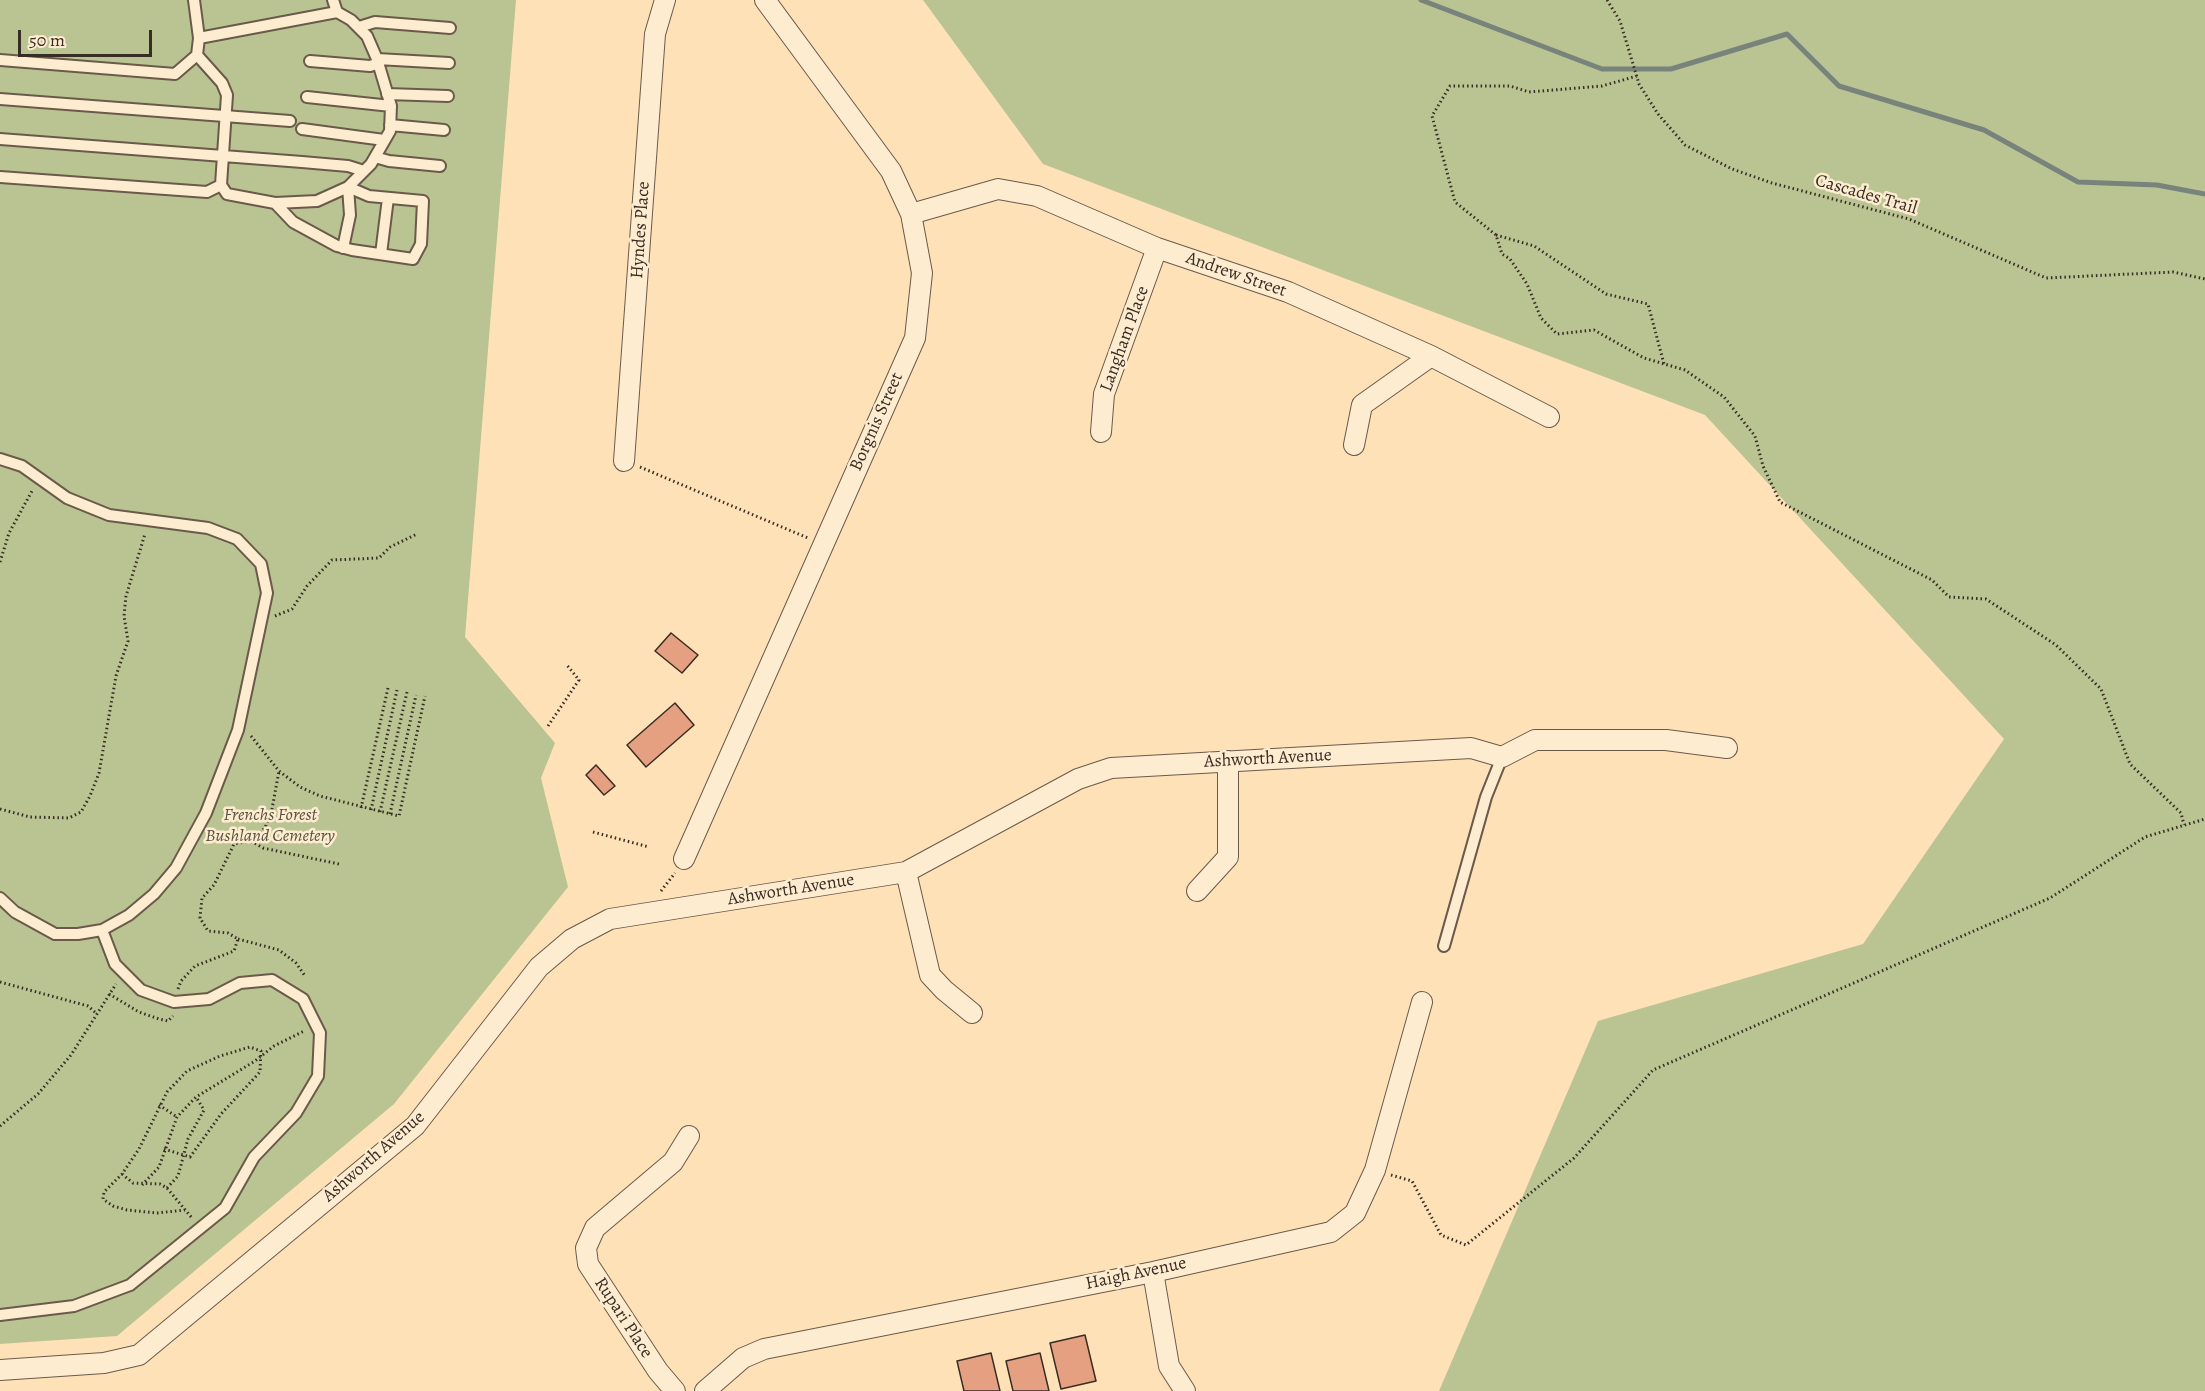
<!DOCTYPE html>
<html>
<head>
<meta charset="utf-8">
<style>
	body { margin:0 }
	#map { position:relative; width:2205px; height:1391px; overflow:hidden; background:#fee1b7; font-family:Alegreya,serif }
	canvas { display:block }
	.scale { position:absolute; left:18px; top:30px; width:134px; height:27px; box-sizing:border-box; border:3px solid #382d25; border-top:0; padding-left:8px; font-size:18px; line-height:21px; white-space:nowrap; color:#382d25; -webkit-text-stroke:4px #feecd0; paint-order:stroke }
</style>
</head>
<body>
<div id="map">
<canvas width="2205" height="1391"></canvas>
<div class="scale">50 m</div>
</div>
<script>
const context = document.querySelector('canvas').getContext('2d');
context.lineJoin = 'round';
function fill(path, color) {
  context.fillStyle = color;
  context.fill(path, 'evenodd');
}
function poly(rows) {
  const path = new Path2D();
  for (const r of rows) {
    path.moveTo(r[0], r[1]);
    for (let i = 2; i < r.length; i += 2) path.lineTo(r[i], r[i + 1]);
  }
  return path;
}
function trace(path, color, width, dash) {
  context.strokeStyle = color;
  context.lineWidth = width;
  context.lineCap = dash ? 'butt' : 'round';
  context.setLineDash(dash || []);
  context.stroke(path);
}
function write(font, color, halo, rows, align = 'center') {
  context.font = font + ' Alegreya,serif';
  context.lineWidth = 5;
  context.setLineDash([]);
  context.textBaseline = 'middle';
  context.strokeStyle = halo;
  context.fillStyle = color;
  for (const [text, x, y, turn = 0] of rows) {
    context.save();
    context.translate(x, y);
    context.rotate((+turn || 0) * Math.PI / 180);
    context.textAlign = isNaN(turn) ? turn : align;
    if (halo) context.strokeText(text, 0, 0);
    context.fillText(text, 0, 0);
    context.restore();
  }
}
const green = poly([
	[0,0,516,0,465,637,555,743,541,778,568,887,394,1104,117,1336,0,1344],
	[923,0,2205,0,2205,1391,1439,1391,1598,1021,1863,944,2004,739,1705,415,1043,164]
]);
const stream = poly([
	[1421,0,1602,69,1671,69,1787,34,1839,86,1984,130,2078,182,2157,185,2205,194]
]);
const building = poly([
	[671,633,698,655,682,673,655,651,671,633],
	[675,703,694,725,646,767,627,745,675,703],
	[596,765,615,786,604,795,586,775,596,765],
	[1085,1335,1096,1381,1061,1389,1050,1343,1085,1335],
	[991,1353,1000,1391,964,1391,957,1361,991,1353],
	[1040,1353,1049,1391,1013,1391,1006,1361,1040,1353]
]);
const path = poly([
	[1607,0,1620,21,1639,84,1658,114,1685,145,1732,169,1772,183,1909,219,2046,278,2173,272,2205,279],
	[1637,76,1602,86,1529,92,1510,86,1450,86,1432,116,1455,202,1496,235,1502,254,1510,259,1527,284,1541,318,1557,334,1594,330,1644,358,1685,370,1724,397,1755,436,1763,466,1780,502,1932,580,1949,597,1986,599,2056,645,2101,689,2130,764,2181,813,2184,825],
	[1496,235,1534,246,1606,294,1648,304,1664,364],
	[640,467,808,538],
	[0,562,9,533,32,491],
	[275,616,292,609,307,586,332,560,379,558,390,547,417,534],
	[548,726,579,680,566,664],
	[251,736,279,771,300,787,320,796,399,816,425,696],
	[361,808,388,688],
	[0,809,30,817,69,818,81,812,90,796,99,773,116,676,128,641,124,616,126,596,145,534],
	[371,810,397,690],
	[380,812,407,692],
	[390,814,416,695],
	[593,832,649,847],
	[251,841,263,848,339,864],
	[661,891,675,873],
	[238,939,279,950,296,963,305,976],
	[0,982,88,1006,97,1014],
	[178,989,181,981,195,966,234,951,238,939,228,933,208,931,200,918,202,898,214,885,234,844,251,841,265,828,272,809,279,771],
	[109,994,139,1012,159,1019,168,1021,173,1016],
	[159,1105,177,1117],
	[0,1126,38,1094,71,1055,116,984],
	[164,1149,190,1157,221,1114,260,1072,261,1051,250,1047,220,1056,187,1071,167,1092,139,1149,122,1174,104,1192,103,1199,113,1206,127,1210,157,1213,185,1210],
	[122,1174,133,1183,160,1184,167,1188,192,1218],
	[1391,1175,1412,1181,1441,1235,1466,1245,1574,1158,1653,1070,2050,898,2145,837,2205,819],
	[142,1185,159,1167,177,1117,196,1097,255,1061,274,1046,304,1031],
	[167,1188,178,1176,188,1139,204,1110,196,1097]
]);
const service = poly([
	[194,0,199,38,197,55,222,83,227,95,221,185,227,194,275,203,317,201,348,187,371,164,390,131,391,106,377,59,367,36,351,20,337,12,333,0],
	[359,27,375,22,450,28],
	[199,38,337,12],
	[377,59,449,63],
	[0,60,175,74,197,55],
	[310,61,370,66,379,63],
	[387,94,448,96],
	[307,97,391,106],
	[0,99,290,121],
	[390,125,444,130],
	[302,129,384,140],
	[0,139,302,162,348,166,364,171],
	[375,157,389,161,440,166],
	[0,177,207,192,221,185],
	[275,203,293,222,337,246,352,250,413,259,421,244,423,201,369,196,348,187,350,215,343,248],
	[381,254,388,198],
	[0,459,22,466,67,498,109,515,208,528,237,539,261,564,267,593,238,730,206,813,176,868,154,894,129,915,102,930,78,934,55,934,15,912,0,898],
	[1444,946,1486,797,1502,757],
	[0,1315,74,1306,130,1285,225,1208,254,1157,296,1113,318,1076,320,1033,303,999,272,980,240,983,209,999,174,1002,141,990,115,964,102,930]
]);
const minor = poly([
	[911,214,998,189,1037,196,1157,248,1288,292,1431,356,1549,417],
	[1101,432,1104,394,1157,248],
	[1354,445,1362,405,1431,356],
	[624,461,655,34,665,0],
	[684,859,915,338,922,273,911,214,891,171,765,0],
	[906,872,930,975,944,990,972,1013],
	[1197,891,1228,857,1228,761],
	[1153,1272,1169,1366,1185,1391],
	[0,1370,104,1363,139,1355,415,1126,539,967,572,939,610,919,906,872,1078,779,1111,768,1471,748,1502,757,1535,740,1666,740,1727,748],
	[675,1391,658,1371,588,1264,586,1248,595,1228,673,1162,689,1136],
	[705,1391,743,1358,764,1349,1153,1272,1331,1232,1355,1213,1375,1170,1422,1002]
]);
const streetNames = [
	["Cascades Trail",1866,195,16],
	["Hyndes Place",641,230,-86],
	["Andrew Street",1236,275,19],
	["Langham Place",1125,339,-70],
	["Borgnis Street",877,422,-66],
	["Ashworth Avenue",1268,759,-3],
	["Ashworth Avenue",791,890,-9],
	["Ashworth Avenue",374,1157,-41],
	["Haigh Avenue",1136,1274,-12],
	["Rupari Place",623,1318,57]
];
const parkNames = [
	["Frenchs Forest",270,816],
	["Bushland Cemetery",270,837]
];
fill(green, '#bac493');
trace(stream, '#78837c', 5);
fill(building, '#e4a081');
trace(building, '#382d25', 1.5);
trace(service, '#6a5a4a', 14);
trace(minor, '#6a5a4a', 22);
trace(path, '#382d25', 3, [1.5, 3]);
trace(service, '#feecd0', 10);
trace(minor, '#feecd0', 20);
write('18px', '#382d25', '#feecd0', streetNames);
write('italic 18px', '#585340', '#feecd0', parkNames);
</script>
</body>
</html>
